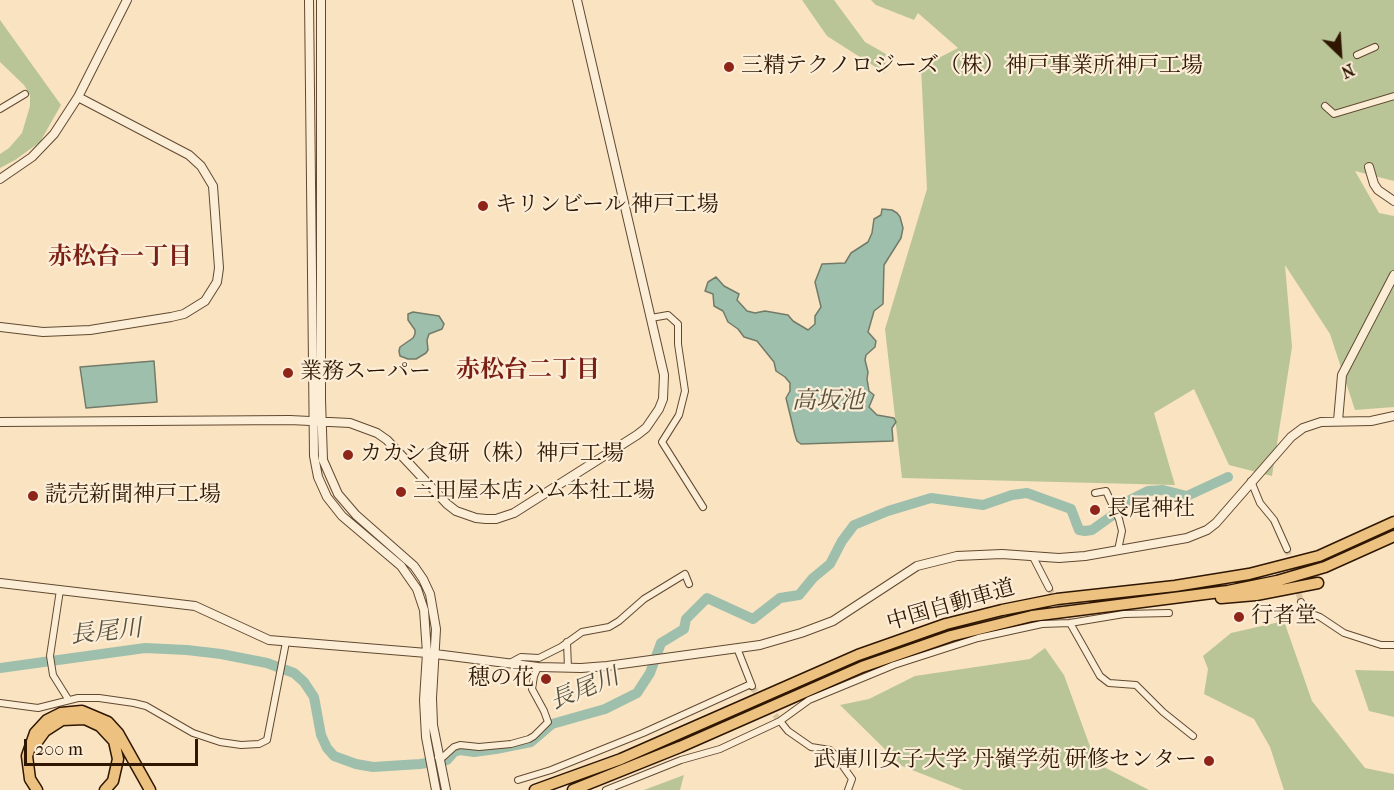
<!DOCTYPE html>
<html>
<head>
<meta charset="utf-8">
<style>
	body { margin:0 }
	#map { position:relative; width:1394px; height:790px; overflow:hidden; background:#fae3c1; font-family:"IM FELL French Canon",serif }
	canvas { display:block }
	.north { position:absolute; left:1310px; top:24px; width:60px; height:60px; -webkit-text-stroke:4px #fcedd7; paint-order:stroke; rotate:155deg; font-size:16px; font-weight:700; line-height:24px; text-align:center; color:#2e1600 }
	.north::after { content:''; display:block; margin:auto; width:21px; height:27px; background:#2e1600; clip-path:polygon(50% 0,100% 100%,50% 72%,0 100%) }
	.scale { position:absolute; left:24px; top:739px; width:174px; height:27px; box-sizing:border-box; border:3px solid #2e1600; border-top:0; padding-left:8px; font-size:18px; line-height:21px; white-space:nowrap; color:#2e1600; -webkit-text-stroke:4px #fcedd7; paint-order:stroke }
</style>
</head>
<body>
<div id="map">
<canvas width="1394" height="790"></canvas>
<div class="north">N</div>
<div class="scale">200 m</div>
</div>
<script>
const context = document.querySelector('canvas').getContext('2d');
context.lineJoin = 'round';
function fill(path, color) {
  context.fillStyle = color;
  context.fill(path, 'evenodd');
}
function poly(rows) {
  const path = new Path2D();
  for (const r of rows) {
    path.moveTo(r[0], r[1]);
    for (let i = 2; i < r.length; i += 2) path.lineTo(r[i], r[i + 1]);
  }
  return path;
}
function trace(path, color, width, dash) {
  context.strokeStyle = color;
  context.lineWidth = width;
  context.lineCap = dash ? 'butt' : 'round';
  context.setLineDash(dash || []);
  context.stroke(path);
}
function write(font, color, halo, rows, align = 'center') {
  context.font = font + ' "IM FELL French Canon","Noto Serif JP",serif';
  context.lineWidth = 4.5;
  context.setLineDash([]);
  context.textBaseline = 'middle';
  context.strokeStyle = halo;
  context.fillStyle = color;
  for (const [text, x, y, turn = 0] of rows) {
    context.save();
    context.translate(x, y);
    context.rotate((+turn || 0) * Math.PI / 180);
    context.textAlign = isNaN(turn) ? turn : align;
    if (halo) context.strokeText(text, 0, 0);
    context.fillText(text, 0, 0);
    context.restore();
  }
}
const green = poly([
	[802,0,834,0,865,42,886,54,885,73,827,36],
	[871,0,1394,0,1394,181,1355,171,1379,213,1394,216,1394,407,1355,410,1330,334,1285,265,1292,347,1272,476,1229,465,1194,389,1154,413,1175,485,902,478,885,329,927,189,921,67,958,48,918,13,914,20,876,5],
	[0,20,61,105,40,142,15,160,0,168,0,154,9,148,22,133,30,106,30,95,24,85,0,62],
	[1284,621,1312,701,1365,768,1394,774,1394,790,1284,790,1270,747,1254,719,1204,694,1208,669,1203,656,1231,633],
	[1045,648,1064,675,1096,763,1149,790,963,790,902,766,840,705,869,699,915,676,1030,659],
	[1355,670,1394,671,1394,717,1369,711],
	[684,775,680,790,644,790]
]);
const water = poly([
	[882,209,892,210,897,213,900,217,903,228,901,238,884,265,883,304,874,311,868,332,876,341,875,347,866,355,865,360,868,372,867,379,869,391,874,395,869,407,877,415,894,418,896,422,892,428,893,441,801,444,797,441,795,435,786,398,790,391,790,383,785,377,776,371,774,362,757,341,744,337,738,329,728,322,723,311,714,306,713,294,705,291,708,282,716,277,724,286,739,294,737,300,747,311,755,313,765,311,788,315,793,321,808,330,815,324,815,316,821,307,815,282,822,264,845,263,851,253,868,242,872,233,874,219,881,215,882,209],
	[413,312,439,316,444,324,442,329,429,334,427,340,428,350,426,353,416,359,408,359,400,356,399,351,400,347,413,338,415,334,415,330,408,320,408,314,413,312],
	[154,361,157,402,86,408,80,367,154,361]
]);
const river = poly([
	[0,668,145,648,187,650,221,654,267,663,294,673,304,682,314,697,321,735,327,748,334,756,356,764,373,767,420,764,447,760,454,752,460,750,474,752,496,749,531,742,552,724,605,709,637,693,650,673,661,643,684,629,686,619,707,598,753,619,780,598,799,595,813,578,830,564,842,541,854,525,888,511,931,498,983,505,1012,495,1027,493,1071,509,1079,530,1085,531,1092,530,1113,515,1120,505,1148,491,1163,490,1187,496,1228,477]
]);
const minorTunnel = poly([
	[1287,549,1301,602],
	[1049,588,1070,623],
	[752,687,780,721]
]);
const minor = poly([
	[1357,55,1375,47],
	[1325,106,1334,114,1394,96],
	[0,109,25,94],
	[651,318,668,315,678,324,678,344,685,391,679,415,662,442,703,507],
	[1251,481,1260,503,1274,520,1287,549],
	[1095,493,1106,491,1119,519,1122,531,1118,550],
	[1033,557,1049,588],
	[60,590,50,656,53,675,68,699],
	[1301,602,1304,611,1320,617,1344,633,1381,645,1394,645],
	[1070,623,1100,676,1109,683,1136,685,1163,712,1193,736],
	[567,642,568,668],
	[737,648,752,686],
	[510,663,521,657,539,658,561,647,582,632,609,627,619,621,644,599,685,574,689,584],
	[0,703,38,708,78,698,99,698,134,703,146,706,193,733,220,742,241,745,259,744,267,740,286,642],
	[780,721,788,731,811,747,830,750,835,755,852,779,848,790],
	[438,757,443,757,454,747,460,745,479,747,511,744,529,739,534,736,548,722,544,711,532,689,534,676,538,667],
	[518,780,551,770,643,733,751,684],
	[606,790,681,760,720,749,780,721,809,700,894,665,978,638,1042,624,1070,623,1124,614,1169,613]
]);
const tertiary = poly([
	[309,0,314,456,318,477,327,497,342,516,401,566,417,589,424,610,427,653,424,700,426,737,436,790],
	[321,0,321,400,323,460,338,494,356,515,414,566,423,579,430,594,436,629,432,698,433,725,446,790],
	[1369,167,1374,184,1378,190,1394,201],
	[0,179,32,157,54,134,78,97,127,0],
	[0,327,43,332,90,330,171,317,184,314,205,301,217,282,219,268,213,186,201,166,189,155,78,97],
	[1338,421,1342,375,1394,275],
	[0,422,290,420,350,423,377,433,387,440,447,504,456,511,476,518,486,519,496,519,514,513,637,435,646,428,659,409,663,399,664,375,577,0],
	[0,583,195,606,269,640,427,653,538,667,581,668,607,666,760,645,801,633,833,621,917,566,957,556,1002,554,1059,558,1085,556,1187,538,1207,530,1216,523,1291,437,1303,428,1321,422,1371,421,1394,416]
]);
const motorway = poly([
	[1221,598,1256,595,1318,583],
	[37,742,45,731,62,720,85,719,100,726,114,741,118,759,113,781,105,790],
	[37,790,30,779,27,756,35,733,47,720,61,713,82,711,108,722,118,733,150,790],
	[535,790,621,759,858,655,946,624,1002,610,1057,599,1175,586,1249,574,1319,556,1394,522],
	[573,790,680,747,862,667,951,636,1032,616,1228,591,1277,581,1325,567,1394,536]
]);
const markers = [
	[729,67,6,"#8f2418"],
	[483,206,6,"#8f2418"],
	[288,373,6,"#8f2418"],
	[348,455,6,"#8f2418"],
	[401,492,6,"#8f2418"],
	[33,496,6,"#8f2418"],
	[1095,510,6,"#8f2418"],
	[1239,617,6,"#8f2418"],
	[546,679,6,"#8f2418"],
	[1209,761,6,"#8f2418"]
];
const poiNames = [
	["三精テクノロジーズ（株）神戸事業所神戸工場",741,67],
	["キリンビール 神戸工場",495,206],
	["業務スーパー",300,373],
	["カカシ食研（株）神戸工場",360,455],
	["三田屋本店ハム本社工場",413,492],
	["読売新聞神戸工場",45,496],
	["長尾神社",1107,510],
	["行者堂",1251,617],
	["穂の花",534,679,"right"],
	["武庫川女子大学 丹嶺学苑 研修センター",1197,761,"right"]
];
const streetNames = [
	["中国自動車道",951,606,-16]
];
const neighbourhoodNames = [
	["赤松台一丁目",120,258],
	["赤松台二丁目",528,371]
];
const waterNames = [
	["高坂池",828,402],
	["長尾川",106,633,-6],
	["長尾川",585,690,-22]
];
fill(green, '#b9c597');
fill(water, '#9fbfad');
trace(water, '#727b68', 1.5);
trace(river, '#9fbfad', 10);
trace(minorTunnel, '#dbc4a4', 6, [6, 3]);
trace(minor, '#614930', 8);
trace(tertiary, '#614930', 10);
trace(motorway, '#2e1600', 13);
trace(minor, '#fcedd7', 6);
trace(tertiary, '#fcedd7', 8);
trace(motorway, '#edc280', 10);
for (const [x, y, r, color] of markers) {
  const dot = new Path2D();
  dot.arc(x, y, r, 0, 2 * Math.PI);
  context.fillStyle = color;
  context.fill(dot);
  trace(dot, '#fcedd7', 2);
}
write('22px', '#2e1600', '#fcedd7', poiNames, 'left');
write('22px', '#2e1600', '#fcedd7', streetNames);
write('bold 24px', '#7a1f14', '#fcedd7', neighbourhoodNames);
write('italic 24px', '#56513d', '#fcedd7', waterNames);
</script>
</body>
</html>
